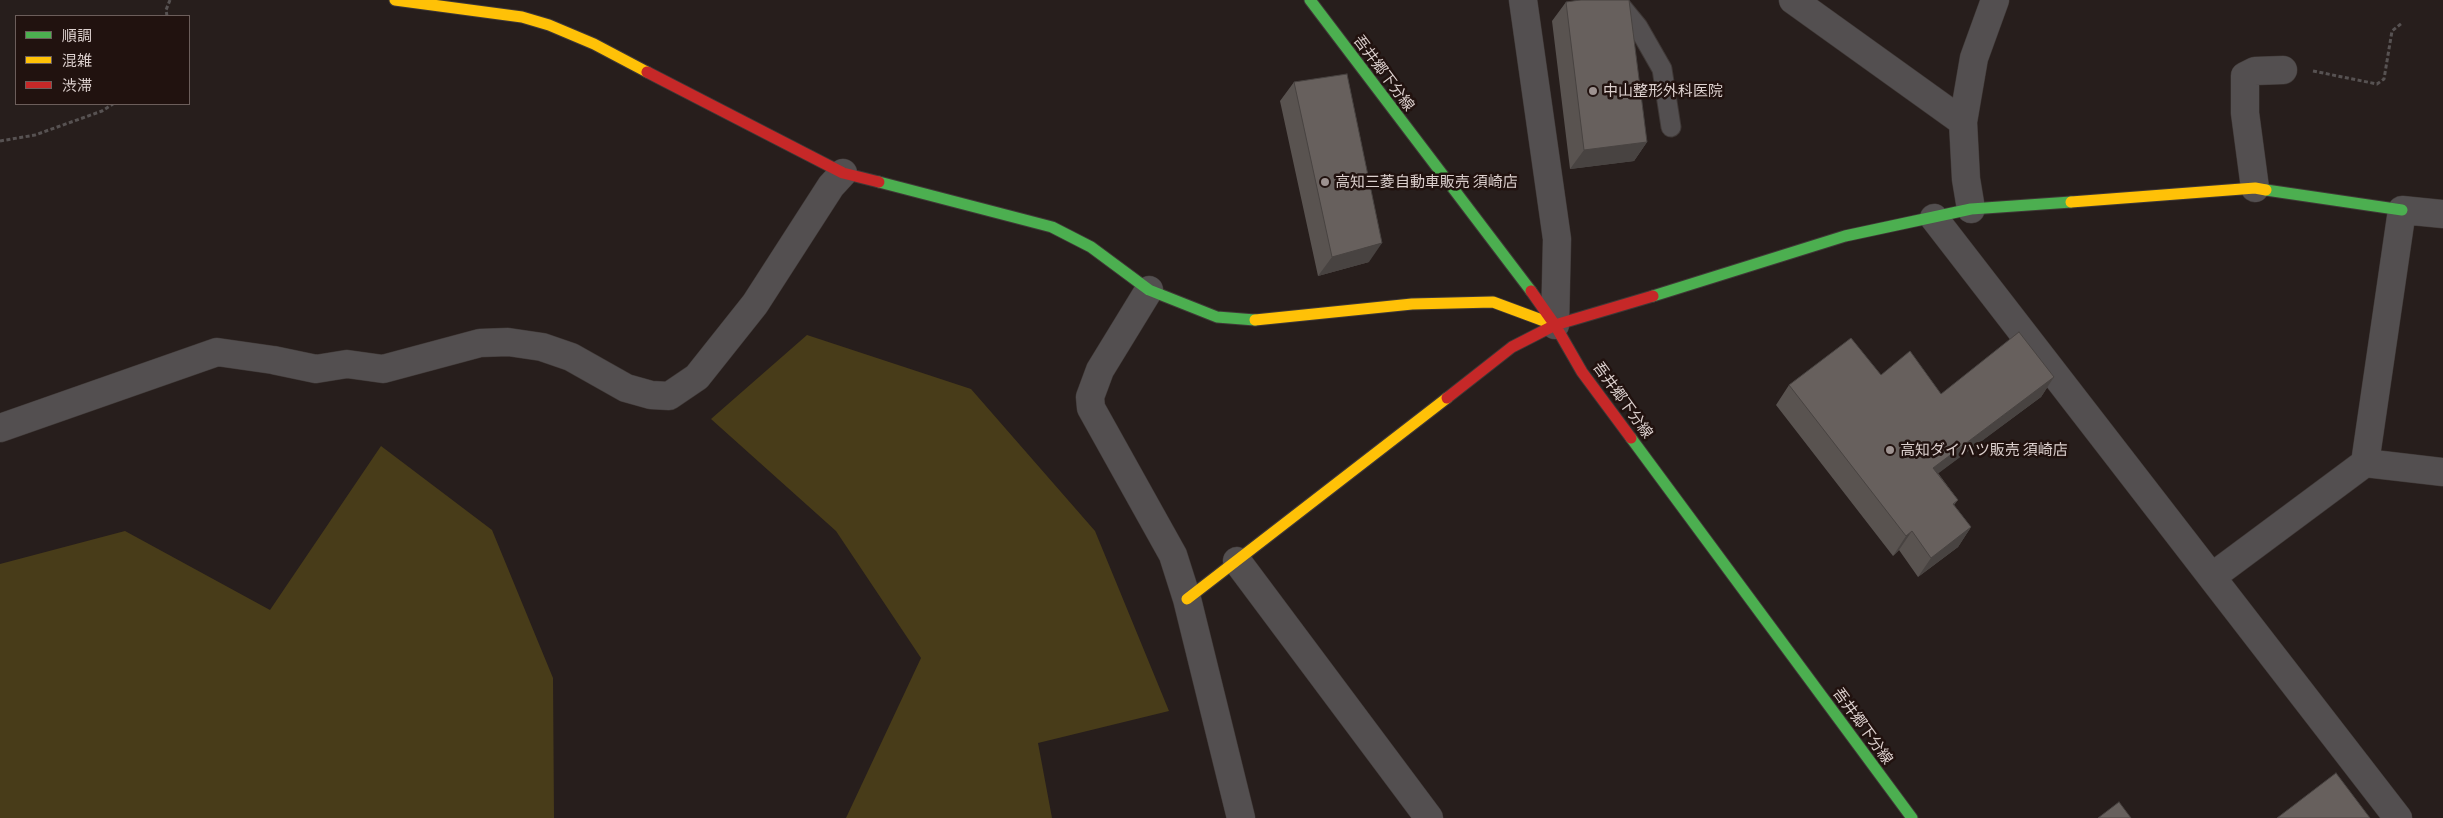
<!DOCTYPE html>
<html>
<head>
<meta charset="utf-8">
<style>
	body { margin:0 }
	#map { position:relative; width:2443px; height:818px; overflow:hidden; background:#271e1c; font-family:Commissioner,"Noto Sans JP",sans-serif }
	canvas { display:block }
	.legend { position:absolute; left:15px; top:15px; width:175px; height:90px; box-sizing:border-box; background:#21120f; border:1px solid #6c5e5b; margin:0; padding:6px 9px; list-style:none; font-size:15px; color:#dcd0ce }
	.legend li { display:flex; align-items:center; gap:10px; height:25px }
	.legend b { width:25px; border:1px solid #6c5e5b }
</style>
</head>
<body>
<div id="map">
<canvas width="2443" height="818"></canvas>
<ul class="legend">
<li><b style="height:6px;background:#4caf50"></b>順調</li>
<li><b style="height:6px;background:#ffc107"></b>混雑</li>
<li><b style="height:6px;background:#c62828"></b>渋滞</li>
</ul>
</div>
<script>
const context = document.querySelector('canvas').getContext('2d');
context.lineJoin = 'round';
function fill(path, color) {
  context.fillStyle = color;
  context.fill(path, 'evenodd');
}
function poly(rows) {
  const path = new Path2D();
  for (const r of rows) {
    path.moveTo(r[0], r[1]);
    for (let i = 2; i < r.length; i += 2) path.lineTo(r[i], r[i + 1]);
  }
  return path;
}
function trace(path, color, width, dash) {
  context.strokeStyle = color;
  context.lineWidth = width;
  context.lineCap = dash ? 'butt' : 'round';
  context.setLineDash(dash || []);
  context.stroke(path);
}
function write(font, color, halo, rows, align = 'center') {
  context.font = font + ' Commissioner,"Noto Sans JP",sans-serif';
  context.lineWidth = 5;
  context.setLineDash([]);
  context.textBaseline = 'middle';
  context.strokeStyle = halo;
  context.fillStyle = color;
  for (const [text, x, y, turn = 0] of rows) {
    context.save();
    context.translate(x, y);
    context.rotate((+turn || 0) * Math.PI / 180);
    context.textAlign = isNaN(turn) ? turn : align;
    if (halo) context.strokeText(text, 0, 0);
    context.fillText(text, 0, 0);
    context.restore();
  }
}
const green = poly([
	[807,335,971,389,1095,531,1169,711,1038,743,1052,818,846,818,921,658,836,531,711,419],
	[381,446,492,530,553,678,554,818,0,818,0,564,125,531,270,610]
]);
const path = poly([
	[167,16,166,10,170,0],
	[2313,71,2377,84,2384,79,2392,31,2402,23],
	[0,141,35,135,102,111,113,104]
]);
const lane = poly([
	[1616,0,1638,27,1662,69,1671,127]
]);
const street = poly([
	[1523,0,1557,239,1555,325],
	[1793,0,1963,122],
	[2255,188,2245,113,2245,76,2255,71,2283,70],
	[1971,209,1966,179,1963,122,1974,58,1995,0],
	[1934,218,2398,818],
	[1149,290,1100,370,1090,397,1091,408,1173,555,1187,599,1241,818],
	[0,428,217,352,273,360,316,369,347,364,383,369,480,343,508,342,542,347,571,357,626,388,651,395,669,396,697,377,755,304,831,186,843,173],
	[2365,463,2402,210,2443,214],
	[1237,561,1429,818],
	[2213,576,2365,463,2443,472]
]);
const fast = poly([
	[1310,0,1531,291],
	[879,182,1052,227,1091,247,1149,290,1217,317,1255,320],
	[2266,190,2402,210],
	[1653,296,1845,236,1971,209,2071,202],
	[1631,438,1912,818]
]);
const slow = poly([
	[395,0,522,17,549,25,594,44,647,72],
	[2071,202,2255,188,2266,190],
	[1255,320,1412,304,1493,302,1555,325],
	[1187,599,1447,398]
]);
const jam = poly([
	[647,72,843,173,879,182],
	[1531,291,1555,325,1582,372,1631,438],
	[1447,398,1512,347,1555,325,1653,296]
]);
const wall = poly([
	[1566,2,1647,142,1634,161,1570,169,1552,21],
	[1294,82,1369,262,1318,276,1280,101],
	[1881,375,1941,394,2054,377,2041,397,1938,473,1958,500,1954,505,1971,527,1958,547,1918,577,1899,550,1893,556,1776,405,1789,385]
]);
const shadedWall = poly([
	[1647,142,1634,161,1570,169,1584,150],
	[1382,243,1369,262,1318,276,1332,257],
	[2054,377,2041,397,1920,487,1933,468],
	[1971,527,1958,547,1918,577,1931,558],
	[1912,531,1899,550,1893,556,1906,536]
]);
const building = poly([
	[1580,0,1629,0,1647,142,1584,150,1566,2,1580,0],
	[1347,74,1382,243,1332,257,1294,82,1347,74],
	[2019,332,2054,377,1933,468,1958,500,1953,504,1971,527,1931,558,1912,531,1906,536,1789,385,1851,338,1881,375,1910,351,1941,394,2019,332],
	[2336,773,2370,818,2277,818,2336,773],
	[2119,802,2131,818,2098,818,2119,802]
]);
const markers = [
	[1593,91,5,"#9d9290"],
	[1325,182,5,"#9d9290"],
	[1890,450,5,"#9d9290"]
];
const streetNames = [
	["吾井郷下分線",1384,73,53],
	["吾井郷下分線",1623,400,54],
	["吾井郷下分線",1863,726,54]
];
const poiNames = [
	["中山整形外科医院",1603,91],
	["高知三菱自動車販売 須崎店",1335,182],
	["高知ダイハツ販売 須崎店",1900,450]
];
fill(green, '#483c19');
trace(lane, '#3f3836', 21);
trace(street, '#3f3836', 29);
trace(fast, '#3f3836', 13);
trace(slow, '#3f3836', 13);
trace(jam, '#3f3836', 13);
trace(path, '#575252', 3, [4, 2.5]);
trace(lane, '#534f50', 19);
trace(street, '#534f50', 28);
trace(fast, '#4caf50', 11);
trace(slow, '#ffc107', 11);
trace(jam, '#c62828', 11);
fill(wall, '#595350');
fill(shadedWall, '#484341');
fill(building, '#67605d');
trace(building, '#484341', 1);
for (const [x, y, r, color] of markers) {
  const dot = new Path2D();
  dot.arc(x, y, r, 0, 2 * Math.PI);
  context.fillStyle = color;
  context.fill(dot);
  trace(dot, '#21120f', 2);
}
write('15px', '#dcd0ce', '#21120f', streetNames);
write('15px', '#dcd0ce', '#21120f', poiNames, 'left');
</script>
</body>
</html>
